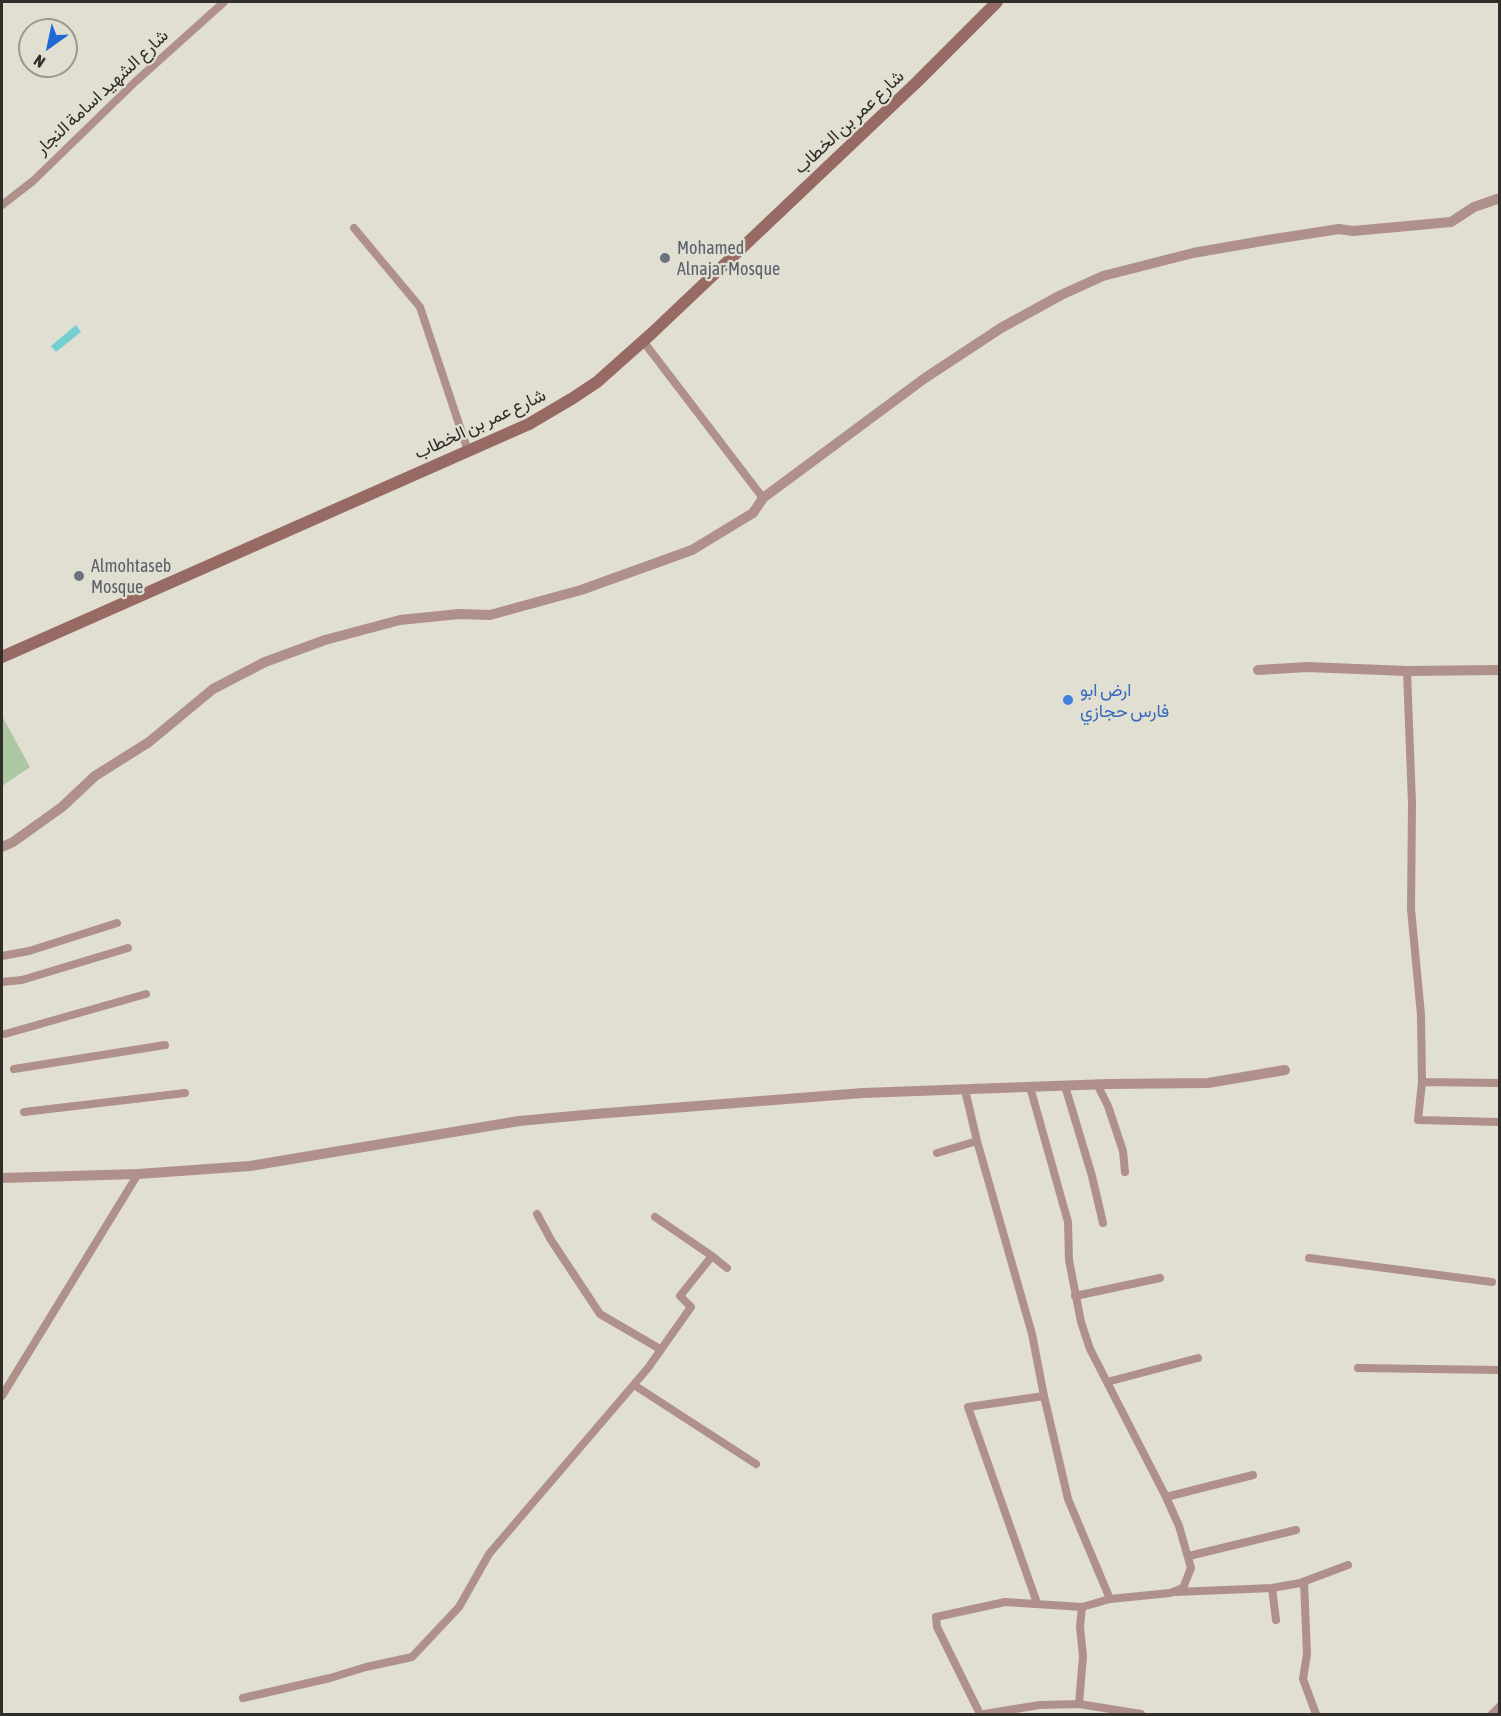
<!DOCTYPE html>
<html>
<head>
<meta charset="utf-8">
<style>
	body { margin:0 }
	#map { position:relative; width:1501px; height:1716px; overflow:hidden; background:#e1dfd1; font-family:"Asap Condensed",sans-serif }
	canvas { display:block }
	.frame { position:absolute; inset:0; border:3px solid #2f2e29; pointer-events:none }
	.north { position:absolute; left:18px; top:18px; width:60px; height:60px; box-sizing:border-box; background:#e1dfd1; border:2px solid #9a988e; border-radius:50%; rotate:213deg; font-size:16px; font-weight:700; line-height:24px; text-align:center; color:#2f2e29 }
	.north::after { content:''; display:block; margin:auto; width:21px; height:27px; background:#1d6ad5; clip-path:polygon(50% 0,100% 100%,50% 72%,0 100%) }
</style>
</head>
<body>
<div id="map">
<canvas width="1501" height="1716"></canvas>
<div class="frame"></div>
<div class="north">N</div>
</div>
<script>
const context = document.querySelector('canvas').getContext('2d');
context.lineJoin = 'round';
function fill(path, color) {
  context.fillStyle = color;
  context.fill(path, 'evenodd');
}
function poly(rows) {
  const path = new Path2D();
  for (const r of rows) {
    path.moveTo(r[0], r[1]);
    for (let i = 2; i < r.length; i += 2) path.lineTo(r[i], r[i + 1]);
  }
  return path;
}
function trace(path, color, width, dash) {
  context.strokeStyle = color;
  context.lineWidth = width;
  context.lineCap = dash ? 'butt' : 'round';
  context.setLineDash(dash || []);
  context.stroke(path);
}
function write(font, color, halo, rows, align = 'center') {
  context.font = font + ' "Asap Condensed",Vazirmatn,sans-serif';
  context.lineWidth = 4.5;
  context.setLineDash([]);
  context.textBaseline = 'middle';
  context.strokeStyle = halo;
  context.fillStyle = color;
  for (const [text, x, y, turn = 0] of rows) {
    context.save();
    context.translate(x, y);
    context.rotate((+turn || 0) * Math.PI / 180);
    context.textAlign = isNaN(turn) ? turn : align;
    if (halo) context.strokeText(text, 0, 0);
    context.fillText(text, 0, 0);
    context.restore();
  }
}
const green = poly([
	[2,716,30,767,2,786]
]);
const water = poly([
	[76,325,81,332,56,352,51,346]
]);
const minor = poly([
	[2,205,33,181,135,82,224,2],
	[354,228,420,307,468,451],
	[643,341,763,498],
	[1407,671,1412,804,1411,909,1421,1015,1422,1082,1418,1120,1500,1122],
	[2,956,29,951,117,923],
	[2,982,22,980,128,948],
	[5,1034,146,994],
	[14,1069,165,1045],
	[1422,1082,1500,1083],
	[1097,1084,1108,1106,1123,1151,1125,1172],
	[1065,1086,1092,1176,1103,1223],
	[965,1090,977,1141,1032,1334,1044,1396,1068,1499,1110,1599],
	[24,1112,185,1093],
	[937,1153,977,1141],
	[537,1214,551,1240,600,1314,660,1349],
	[655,1217,712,1256],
	[1309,1258,1492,1282],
	[1075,1296,1160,1278],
	[1358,1368,1500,1370],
	[1107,1382,1198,1358],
	[634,1385,756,1464],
	[2,1396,138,1174],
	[1166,1497,1253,1475],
	[1189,1556,1296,1530],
	[1304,1582,1307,1654,1303,1679,1316,1714],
	[1272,1588,1276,1620],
	[1176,1592,1272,1588,1300,1583,1348,1565],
	[1037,1603,968,1407,1044,1396],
	[243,1698,330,1678,366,1667,412,1657,459,1607,489,1554,648,1368,691,1307,680,1296,712,1256,727,1268],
	[1079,1704,1083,1656,1080,1627,1082,1607],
	[980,1714,937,1627,936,1617,1005,1602,1082,1607,1110,1599,1170,1593,1183,1588,1191,1568,1179,1526,1166,1497,1090,1349,1081,1322,1069,1260,1068,1222,1030,1087],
	[984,1714,1040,1705,1079,1704,1141,1714],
	[1492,1714,1500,1706]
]);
const tertiary = poly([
	[1258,670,1307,667,1407,671,1500,670],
	[2,847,13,842,62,807,95,776,149,742,213,689,265,662,325,640,400,620,459,614,490,615,581,590,692,550,753,513,763,498,925,378,1001,328,1061,295,1103,276,1193,253,1268,240,1339,229,1353,231,1451,222,1474,207,1500,198],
	[2,1178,138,1174,250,1166,519,1121,595,1114,863,1093,1108,1084,1208,1083,1285,1070]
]);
const secondary = poly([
	[2,657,529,424,573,398,597,382,651,334,918,81,997,2]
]);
const markers = [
	[665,258,6,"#6b7280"],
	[79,576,6,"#6b7280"],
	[1068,700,6,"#3f7fe0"]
];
const streetNames = [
	["شارع الشهيد اسامة النجار",102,92,-43],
	["شارع عمر بن الخطاب",849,122,-43],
	["شارع عمر بن الخطاب",480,424,-25]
];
const worshipNames = [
	["Mohamed",677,248],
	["Alnajar Mosque",677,269],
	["Almohtaseb",91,566],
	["Mosque",91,587]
];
const shopNames = [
	["ارض ابو",1080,690],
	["فارس حجازي",1080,711]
];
fill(green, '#acc8a3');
fill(water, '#74d0d0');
trace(minor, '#b0908b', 8);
trace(tertiary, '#b0908b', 10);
trace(secondary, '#976a64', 12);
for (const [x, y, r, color] of markers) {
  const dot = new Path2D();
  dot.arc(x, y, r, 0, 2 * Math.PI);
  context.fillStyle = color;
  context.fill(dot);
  trace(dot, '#e1dfd1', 2);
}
write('18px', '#2f2e29', '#e1dfd1', streetNames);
write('18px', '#5b616d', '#e1dfd1', worshipNames, 'left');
write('18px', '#366cbe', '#e1dfd1', shopNames, 'left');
</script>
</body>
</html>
